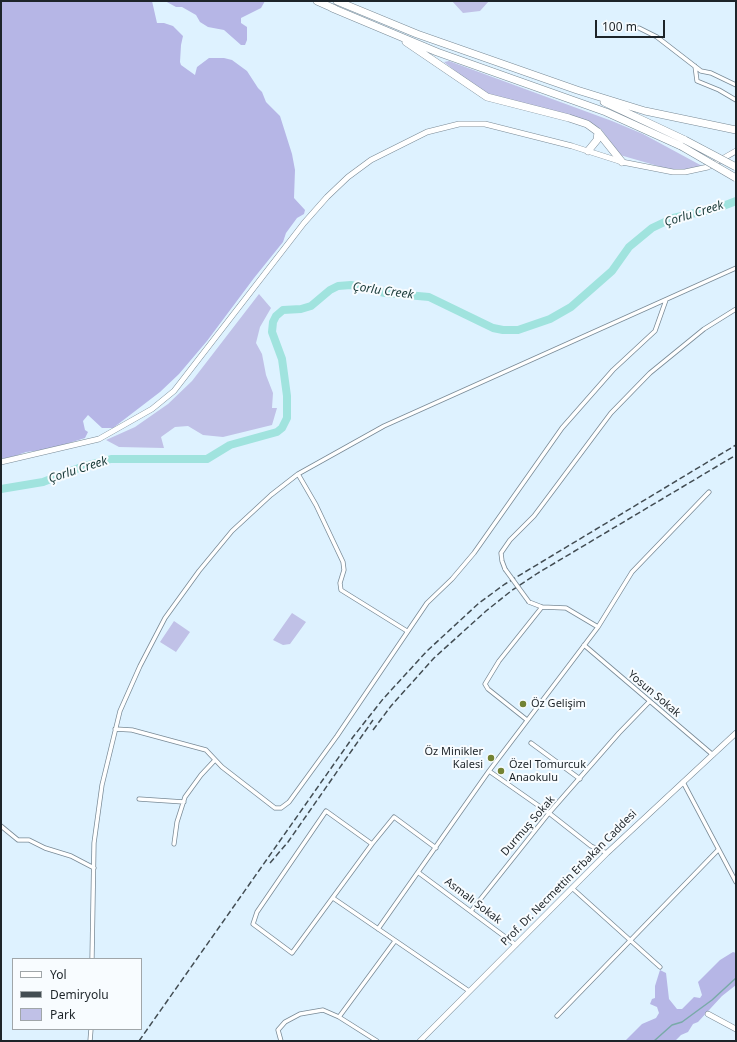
<!DOCTYPE html>
<html>
<head>
<meta charset="utf-8">
<style>
	body { margin:0 }
	#map { position:relative; width:737px; height:1042px; overflow:hidden; background:#def2ff; font-family:"Noto Sans",sans-serif }
	canvas { display:block }
	.frame { position:absolute; inset:0; border:2px solid #1d2429; pointer-events:none }
	.legend { position:absolute; left:12px; top:958px; width:130px; height:72px; box-sizing:border-box; background:#f8fcff; border:1px solid #a0a6a9; margin:0; padding:5px 7px; list-style:none; font-size:12px; color:#1d2429 }
	.legend li { display:flex; align-items:center; gap:8px; height:20px }
	.legend b { width:20px; border:1px solid #a0a6a9 }
	.scale { position:absolute; left:595px; top:20px; width:70px; height:18px; box-sizing:border-box; border:2px solid #1d2429; border-top:0; padding-left:5px; font-size:12px; line-height:14px; white-space:nowrap; color:#1d2429; -webkit-text-stroke:3px #f8fcff; paint-order:stroke }
</style>
</head>
<body>
<div id="map">
<canvas width="737" height="1042"></canvas>
<div class="frame"></div>
<ul class="legend">
<li><b style="height:5px;background:#fff"></b>Yol</li>
<li><b style="height:5px;background:#434d53"></b>Demiryolu</li>
<li><b style="height:11px;background:#c0c1e7"></b>Park</li>
</ul>
<div class="scale">100 m</div>
</div>
<script>
const context = document.querySelector('canvas').getContext('2d');
context.lineJoin = 'round';
function fill(path, color) {
  context.fillStyle = color;
  context.fill(path, 'evenodd');
}
function poly(rows) {
  const path = new Path2D();
  for (const r of rows) {
    path.moveTo(r[0], r[1]);
    for (let i = 2; i < r.length; i += 2) path.lineTo(r[i], r[i + 1]);
  }
  return path;
}
function trace(path, color, width, dash) {
  context.strokeStyle = color;
  context.lineWidth = width;
  context.lineCap = dash ? 'butt' : 'round';
  context.setLineDash(dash || []);
  context.stroke(path);
}
function write(font, color, halo, rows, align = 'center') {
  context.font = font + ' "Noto Sans",sans-serif';
  context.lineWidth = 4;
  context.setLineDash([]);
  context.textBaseline = 'middle';
  context.strokeStyle = halo;
  context.fillStyle = color;
  for (const [text, x, y, turn = 0] of rows) {
    context.save();
    context.translate(x, y);
    context.rotate((+turn || 0) * Math.PI / 180);
    context.textAlign = isNaN(turn) ? turn : align;
    if (halo) context.strokeText(text, 0, 0);
    context.fillText(text, 0, 0);
    context.restore();
  }
}
const green = poly([
	[452,1,489,1,480,11,463,13],
	[449,61,612,121,643,134,704,167,675,171,620,155,601,129,590,124,492,97,479,90,444,62],
	[259,294,271,308,260,327,256,343,262,354,266,375,273,393,272,408,277,408,272,425,223,437,203,435,188,426,175,427,161,437,164,448,119,447,106,440,135,427,168,404,192,381],
	[292,613,306,622,290,644,283,645,273,640],
	[174,621,190,632,176,652,160,642]
]);
const forest = poly([
	[1,1,152,1,157,23,164,23,173,26,183,36,181,45,180,62,181,65,195,75,197,67,209,58,224,58,232,60,247,71,258,88,262,92,266,102,280,116,292,154,295,170,294,198,305,210,304,214,297,218,286,233,283,242,254,278,207,341,179,374,160,392,113,428,102,428,88,415,83,421,85,430,88,432,85,438,50,449,26,452,15,456,1,459],
	[165,1,265,1,261,8,241,18,241,23,247,27,247,40,245,45,241,45,224,30,208,27,200,22,196,15,182,7,176,7],
	[733,952,736,953,736,985,722,996,698,1022,693,1024,688,1032,681,1035,675,1041,625,1041,642,1024,656,1018,659,1013,657,1007,650,1004,652,999,655,998,655,986,660,970,666,973,669,999,677,1009,682,1009,694,997,700,998,702,995,698,982,720,960]
]);
const stream = poly([
	[654,1041,672,1025,682,1022,712,1000,736,978]
]);
const river = poly([
	[1,489,43,482,84,466,111,459,207,459,230,445,277,432,282,428,287,418,287,396,282,359,272,332,273,322,276,316,283,310,301,309,311,306,330,290,338,286,351,285,385,293,429,297,493,328,503,330,518,330,550,319,571,307,612,271,629,247,652,228,673,218,718,208,736,201]
]);
const street = poly([
	[639,28,657,37,701,71,711,73,736,85],
	[695,66,697,81,719,90,736,100],
	[298,474,316,505,343,562,344,570,340,583,341,590,407,631],
	[505,569,502,561,501,553,510,540,534,516,611,413,650,373,704,329,736,309],
	[529,602,542,607,566,608,598,627],
	[584,645,713,755],
	[527,720,488,689,485,684,499,661,542,607],
	[115,729,132,730,206,750,222,767,275,808,281,808,289,802,337,736,427,603,452,579,474,553,562,428,613,370,655,331,666,300],
	[531,743,580,779],
	[489,771,549,813,591,846,607,853],
	[683,782,736,882],
	[139,799,184,802],
	[1,826,18,840,29,840,45,848,71,856,94,868],
	[174,844,177,822,185,797,201,775,215,760],
	[372,844,292,953,253,924,257,912,326,811,372,844,394,817,436,848],
	[419,873,516,945],
	[572,888,660,967],
	[333,898,469,991],
	[471,911,549,813,619,733,649,702],
	[378,929,489,771,598,627,632,572,709,492],
	[92,959,94,843,102,785,120,711,140,666,165,618,199,571,232,531,271,495,298,474,384,426,736,268],
	[557,1016,718,850],
	[339,1017,395,941],
	[90,1041,91,1029],
	[281,1041,278,1030,285,1022,300,1014,323,1010,339,1017,377,1041]
]);
const secondary = poly([
	[1,462,99,439,152,409,174,391,304,223,327,197,348,177,371,160,427,132,459,124,485,124,572,146,622,162,673,172,685,172,708,167,736,151],
	[708,1014,736,1029],
	[420,1041,607,853,736,733]
]);
const highway = poly([
	[317,1,335,9],
	[337,1,417,34,577,90,645,111,736,130],
	[332,8,437,52,606,112,681,146],
	[406,42,487,97,569,118,587,124,598,132,622,162],
	[604,102,685,140],
	[588,151,597,140,598,132]
]);
const rail = poly([
	[373,730,391,706,434,658,486,611,511,591,538,573,736,455],
	[270,863,288,842,373,720],
	[139,1041,353,737,383,699,427,651,479,603,505,584,736,445]
]);
const streetBridge = poly([
	[505,569,529,602]
]);
const highwayBridge = poly([
	[685,140,736,167],
	[681,146,736,178]
]);
const markers = [
	[523,704,4,"#738333"],
	[491,758,4,"#738333"],
	[501,771,4,"#738333"]
];
const streetNames = [
	["Yosun Sokak",654,694,40],
	["Durmuş Sokak",528,826,-49],
	["Prof. Dr. Necmettin Erbakan Caddesi",569,878,-45],
	["Asmalı Sokak",473,901,37]
];
const poiNames = [
	["Öz Gelişim",531,704],
	["Öz Minikler",483,752,"right"],
	["Kalesi",483,765,"right"],
	["Özel Tomurcuk",509,765],
	["Anaokulu",509,778]
];
const waterNames = [
	["Çorlu Creek",694,214,-17],
	["Çorlu Creek",383,291,8],
	["Çorlu Creek",78,470,-18]
];
fill(green, '#c0c1e7');
fill(forest, '#b6b6e6');
trace(stream, '#79aaa8', 1.5);
trace(river, '#a0e3de', 8);
trace(street, '#798a96', 5);
trace(secondary, '#798a96', 6);
trace(highway, '#798a96', 8);
trace(street, '#fff', 3.5);
trace(secondary, '#fff', 5);
trace(highway, '#fff', 7);
trace(rail, '#434d53', 1.5, [6, 3]);
trace(streetBridge, '#798a96', 5, []);
trace(highwayBridge, '#798a96', 8, []);
trace(streetBridge, '#fff', 3.5);
trace(highwayBridge, '#fff', 7);
for (const [x, y, r, color] of markers) {
  const dot = new Path2D();
  dot.arc(x, y, r, 0, 2 * Math.PI);
  context.fillStyle = color;
  context.fill(dot);
  trace(dot, '#f8fcff', 1.5);
}
write('11px', '#1d2429', '#f8fcff', streetNames);
write('11px', '#1d2429', '#f8fcff', poiNames, 'left');
write('italic 12px', '#193a38', '#f8fcff', waterNames);
</script>
</body>
</html>
